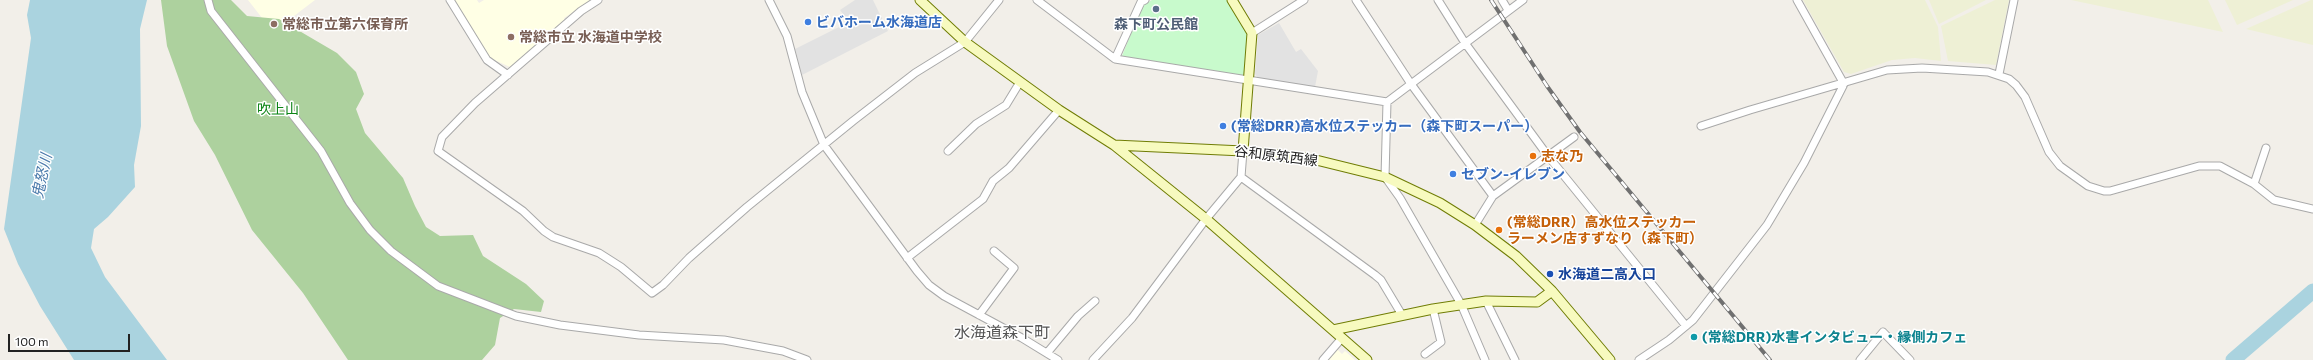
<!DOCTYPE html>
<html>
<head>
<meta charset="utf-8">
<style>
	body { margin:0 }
	#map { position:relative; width:2313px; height:360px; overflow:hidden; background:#f2efe9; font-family:Commissioner,sans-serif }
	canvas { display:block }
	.scale { position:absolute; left:8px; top:334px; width:122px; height:18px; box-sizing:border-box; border:2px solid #222; border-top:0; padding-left:5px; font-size:12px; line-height:14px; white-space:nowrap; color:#222; -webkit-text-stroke:3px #fff; paint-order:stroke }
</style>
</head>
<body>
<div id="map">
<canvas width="2313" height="360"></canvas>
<div class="scale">100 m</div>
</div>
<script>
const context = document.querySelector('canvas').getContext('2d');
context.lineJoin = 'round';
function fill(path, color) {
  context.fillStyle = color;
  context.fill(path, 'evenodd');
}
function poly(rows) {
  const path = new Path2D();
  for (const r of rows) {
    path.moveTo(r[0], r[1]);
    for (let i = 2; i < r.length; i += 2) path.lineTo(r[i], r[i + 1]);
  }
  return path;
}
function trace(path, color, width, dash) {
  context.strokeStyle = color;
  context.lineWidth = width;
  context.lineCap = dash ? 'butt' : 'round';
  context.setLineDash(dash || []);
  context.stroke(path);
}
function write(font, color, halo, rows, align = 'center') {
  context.font = font + ' Commissioner,"Noto Sans JP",sans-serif';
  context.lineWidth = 3;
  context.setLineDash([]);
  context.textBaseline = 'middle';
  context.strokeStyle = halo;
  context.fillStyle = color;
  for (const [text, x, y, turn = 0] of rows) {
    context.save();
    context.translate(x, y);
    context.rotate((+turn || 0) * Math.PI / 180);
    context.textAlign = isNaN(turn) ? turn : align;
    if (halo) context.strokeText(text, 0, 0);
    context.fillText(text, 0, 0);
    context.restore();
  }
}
const education = poly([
	[248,0,315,0,273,32],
	[454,0,477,0,479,3,484,0,592,0,564,18,565,21,510,67,490,58],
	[1337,349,1342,354,1345,351,1355,360,1327,360]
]);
const farmland = poly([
	[1803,0,1925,0,1938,27,1941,61,1915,58,1892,60,1851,74,1844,72],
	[1929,0,1986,0,1939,24],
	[1995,0,2009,0,1996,65,1948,61,1941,26],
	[2071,0,2208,0,2223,32],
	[2225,0,2293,0,2237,25],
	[2311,0,2313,0,2313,45,2246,29]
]);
const forest = poly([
	[161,0,231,0,247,16,279,19,337,53,356,72,364,94,356,109,365,133,403,178,415,206,426,227,440,236,473,235,483,256,526,284,544,301,541,312,514,309,500,318,495,345,482,360,348,360,303,293,252,230,215,155,194,121,167,46]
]);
const park = poly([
	[1152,0,1228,0,1248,33,1244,76,1122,56,1142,6]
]);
const parking = poly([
	[855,0,873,0,888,31,802,75,795,49,849,22,840,10],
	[1279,23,1296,52,1301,49,1318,71,1315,87,1258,78,1255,74,1258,35]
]);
const water = poly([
	[30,0,147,0,140,29,141,126,134,165,135,187,108,217,94,229,91,248,105,277,167,360,74,360,40,306,18,264,4,229,31,38,27,15]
]);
const river = poly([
	[2233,360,2313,291]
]);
const street = poly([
	[208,0,211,11,321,151,350,203,370,230,391,251,438,286,516,316,560,325,639,335,724,340,783,351,807,360],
	[450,0,487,60,508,75],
	[598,0,581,11,475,103,442,137,438,151,523,211,544,231,553,237,599,253,621,267,652,293,663,285,689,258,747,207,853,121,915,73,965,42,999,0],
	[769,0,787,36,802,92,824,145,917,271,929,285,944,296,1022,338,1058,360],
	[1037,0,1115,59,1387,102,1523,0],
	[1356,0,1411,84,1493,196],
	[1438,0,1465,43,1548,156,1686,326],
	[1502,0,1508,10],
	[1797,0,1844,84],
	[1252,33,1304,0],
	[1115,59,1141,2,1145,0],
	[1999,74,2014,0],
	[1387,102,1385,177,1400,198,1461,304,1485,360],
	[1701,126,1750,110,1887,70,1922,68,1988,72,2009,79,2016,85,2025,97,2049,152,2060,166,2088,186,2104,191,2110,191,2199,166,2220,166,2254,184,2274,200,2313,209],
	[948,151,976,124,1006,105,1020,82],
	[1241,177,1375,275,1381,280,1402,315],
	[2254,184,2266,148],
	[1475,225,1493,196,1574,137],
	[907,258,983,199,993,181,1009,168,1059,110],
	[1486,301,1515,360],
	[979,315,1014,268,994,251],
	[1047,353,1078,316,1095,301],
	[1425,354,1441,342,1433,309],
	[1093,360,1132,318,1206,219,1241,177,1243,151],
	[1323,360,1342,338],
	[1639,360,1669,340,1693,320,1767,225,1804,163,1844,84],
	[1860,360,1883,332,1910,360]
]);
const secondary = poly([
	[920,0,965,42,1059,110,1114,145,1243,151,1312,159,1385,177,1440,203,1475,225,1516,256,1552,291,1610,360],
	[1232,0,1252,33,1243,151],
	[1114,145,1206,219,1367,360],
	[1333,330,1433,309,1486,301,1537,302,1552,291]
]);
const rail = poly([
	[1491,0,1547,86,1580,132,1770,360]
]);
const markers = [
	[1156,9,4,"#5c6f8a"],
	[808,22,4,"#3f7fe0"],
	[274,24,4,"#8d6e63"],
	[511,37,4,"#8d6e63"],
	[1223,126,4,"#3f7fe0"],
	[1533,156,4,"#e8710a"],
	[1453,174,4,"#3f7fe0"],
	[1499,230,4,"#e8710a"],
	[1550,274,4,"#1a4fb4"],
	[1694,337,4,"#0f9aa8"]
];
const shopNames = [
	["ビバホーム水海道店",816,22],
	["(常総DRR)高水位ステッカー（森下町スーパー）",1231,126],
	["セブン-イレブン",1461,174]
];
const educationNames = [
	["常総市立第六保育所",282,24],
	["常総市立 水海道中学校",519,37]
];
const serviceNames = [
	["森下町公民館",1156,24]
];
const parkNames = [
	["吹上山",278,109]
];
const streetNames = [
	["谷和原筑西線",1276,156,7]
];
const foodNames = [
	["志な乃",1541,156],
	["(常総DRR）高水位ステッカー",1507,222],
	["ラーメン店すずなり（森下町）",1507,238]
];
const transitNames = [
	["水海道二高入口",1558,274]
];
const cultureNames = [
	["(常総DRR)水害インタビュー・縁側カフェ",1702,337]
];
const waterNames = [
	["鬼怒川",42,176,-78]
];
const quarterNames = [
	["水海道森下町",1002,333]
];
fill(education, '#ffffe5');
fill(farmland, '#eef0d5');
fill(forest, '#add19e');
fill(park, '#c8facc');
fill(parking, '#e2e2e2');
fill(water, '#aad3df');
trace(river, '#aad3df', 15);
trace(street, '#a9a9a9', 9);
trace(secondary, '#707d05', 11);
trace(street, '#fff', 7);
trace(secondary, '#f7fabf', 9);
trace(rail, '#707070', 4);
trace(rail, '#fff', 2.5, [8]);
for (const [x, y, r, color] of markers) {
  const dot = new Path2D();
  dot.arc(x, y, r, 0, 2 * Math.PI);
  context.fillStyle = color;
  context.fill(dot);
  trace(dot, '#fff', 1.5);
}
write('bold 14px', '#366cbe', '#fff', shopNames, 'left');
write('bold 14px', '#785e54', '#fff', educationNames, 'left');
write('bold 14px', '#4e5e75', '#fff', serviceNames);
write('14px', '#0c8416', '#fff', parkNames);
write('14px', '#222', '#fff', streetNames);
write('bold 14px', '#c56008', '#fff', foodNames, 'left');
write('bold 14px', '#164399', '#fff', transitNames, 'left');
write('bold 14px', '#0d838f', '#fff', cultureNames, 'left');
write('italic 15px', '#4a7aab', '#fff', waterNames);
write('16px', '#555', '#fff', quarterNames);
</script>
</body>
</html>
